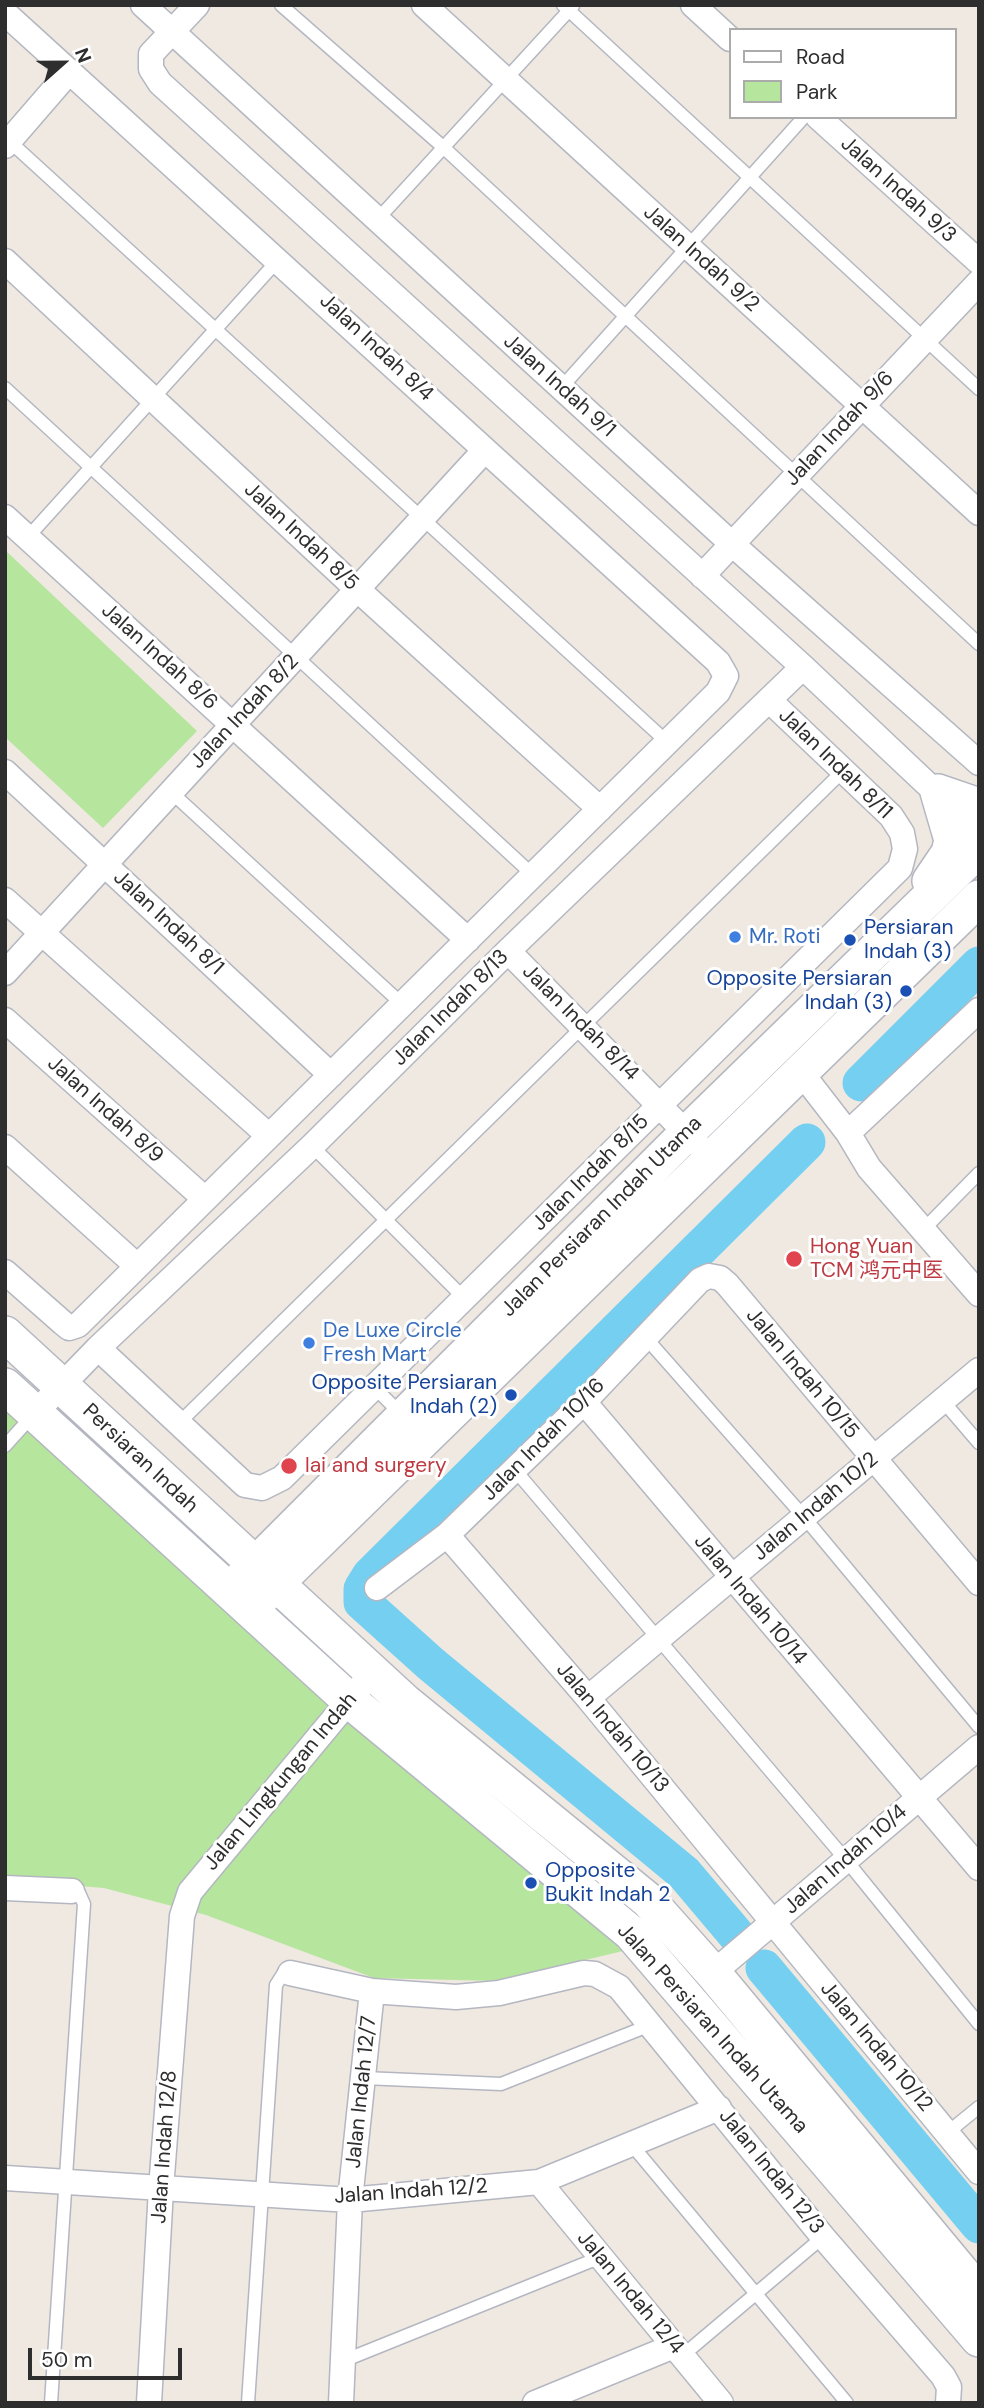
<!DOCTYPE html>
<html>
<head>
<meta charset="utf-8">
<style>
	body { margin:0 }
	#map { position:relative; width:984px; height:2408px; overflow:hidden; background:#efe9e1; font-family:"DM Sans",sans-serif }
	canvas { display:block }
	.frame { position:absolute; inset:0; border:7px solid #2e2e2e; pointer-events:none }
	.legend { position:absolute; left:729px; top:28px; width:228px; height:91px; box-sizing:border-box; background:#fff; border:2px solid #ababab; margin:0; padding:9px 12px; list-style:none; font-size:21px; color:#2e2e2e }
	.legend li { display:flex; align-items:center; gap:14px; height:35px }
	.legend b { width:35px; border:2px solid #ababab }
	.north { position:absolute; left:28px; top:28px; width:70px; height:70px; -webkit-text-stroke:5px #fff; paint-order:stroke; rotate:69deg; font-size:19px; font-weight:700; line-height:28px; text-align:center; color:#2e2e2e }
	.north::after { content:''; display:block; margin:auto; width:24px; height:32px; background:#2e2e2e; clip-path:polygon(50% 0,100% 100%,50% 72%,0 100%) }
	.scale { position:absolute; left:28px; top:2348px; width:154px; height:32px; box-sizing:border-box; border:4px solid #2e2e2e; border-top:0; padding-left:9px; font-size:21px; line-height:24px; white-space:nowrap; color:#2e2e2e; -webkit-text-stroke:5px #fff; paint-order:stroke }
</style>
</head>
<body>
<div id="map">
<canvas width="984" height="2408"></canvas>
<div class="frame"></div>
<ul class="legend">
<li><b style="height:9px;background:#fff"></b>Road</li>
<li><b style="height:19px;background:#b6e59e"></b>Park</li>
</ul>
<div class="north">N</div>
<div class="scale">50 m</div>
</div>
<script>
const context = document.querySelector('canvas').getContext('2d');
context.lineJoin = 'round';
function fill(path, color) {
  context.fillStyle = color;
  context.fill(path, 'evenodd');
}
function poly(rows) {
  const path = new Path2D();
  for (const r of rows) {
    path.moveTo(r[0], r[1]);
    for (let i = 2; i < r.length; i += 2) path.lineTo(r[i], r[i + 1]);
  }
  return path;
}
function trace(path, color, width, dash) {
  context.strokeStyle = color;
  context.lineWidth = width;
  context.lineCap = dash ? 'butt' : 'round';
  context.setLineDash(dash || []);
  context.stroke(path);
}
function write(font, color, halo, rows, align = 'center') {
  context.font = font + ' "DM Sans","Noto Sans SC",sans-serif';
  context.lineWidth = 6;
  context.setLineDash([]);
  context.textBaseline = 'middle';
  context.strokeStyle = halo;
  context.fillStyle = color;
  for (const [text, x, y, turn = 0] of rows) {
    context.save();
    context.translate(x, y);
    context.rotate((+turn || 0) * Math.PI / 180);
    context.textAlign = isNaN(turn) ? turn : align;
    if (halo) context.strokeText(text, 0, 0);
    context.fillText(text, 0, 0);
    context.restore();
  }
}
const green = poly([
	[5,550,197,731,103,828,5,737],
	[5,1407,307,1686,623,1951,497,1981,374,1978,206,1915,104,1888,5,1880]
]);
const river = poly([
	[861,1083,979,965],
	[738,1937,684,1873,431,1664,362,1602,362,1589,370,1576,807,1142],
	[764,1968,979,2225]
]);
const service = poly([
	[281,5,443,147,979,644],
	[563,5,979,389],
	[6,138,667,742],
	[377,220,573,6],
	[5,388,533,875],
	[561,388,804,117],
	[28,537,279,259],
	[171,792,402,1004],
	[312,1146,464,1298],
	[924,1229,979,1173],
	[646,1338,804,1517,979,1727],
	[374,1387,401,1414],
	[943,1401,979,1443],
	[179,1423,843,771],
	[5,1446,33,1415],
	[515,1470,846,1860,979,2024],
	[364,2078,501,2084,648,2026],
	[947,2133,979,2107],
	[631,2144,847,2403],
	[682,2356,823,2237],
	[343,2361,601,2257],
	[51,2403,84,1904,79,1893,72,1891],
	[248,2403,276,1985,283,1974,290,1973]
]);
const minor = poly([
	[143,5,732,544,979,763],
	[197,5,151,54,151,69,160,83,803,667,979,833],
	[424,5,979,513],
	[693,5,730,39],
	[5,13,718,662,726,676,718,692,78,1325,69,1328,63,1323,5,1272],
	[818,117,979,262],
	[5,146,69,72],
	[5,261,357,589,600,809],
	[5,517,468,940],
	[702,576,979,282],
	[5,772,331,1075],
	[5,900,269,1136],
	[508,951,697,1144],
	[5,973,485,450],
	[5,1020,205,1199],
	[800,1071,848,1133,869,1168,979,1294],
	[848,1133,979,1010],
	[5,1147,137,1266],
	[98,1348,245,1485,262,1488,282,1478,900,868,905,849,902,833,891,816,770,701],
	[584,1402,979,1868],
	[35,1413,98,1348,312,1146,508,951,803,667],
	[447,1535,588,1698,979,2172],
	[377,1588,447,1535,584,1402,700,1280,709,1276,720,1278,727,1284,979,1583],
	[588,1698,979,1370],
	[5,1888,72,1891],
	[290,1973,372,1991,456,1997,499,1993,584,1973,595,1974,619,1987,823,2237,943,2376,949,2387,948,2403],
	[713,1973,979,1747],
	[5,2178,350,2200,539,2182,719,2108],
	[539,2182,721,2403],
	[149,2403,161,2189,182,1916,190,1892,372,1673],
	[341,2403,350,2200,372,1991],
	[535,2403,674,2346]
]);
const secondary = poly([
	[938,792,979,806],
	[930,881,949,853,952,840,938,792],
	[5,1334,404,1701,649,1901,713,1973,979,2293],
	[5,1386,349,1700,631,1933,979,2339],
	[240,1580,687,1133,979,849],
	[260,1599,979,898]
]);
const markers = [
	[735,937,7,"#3f7fe0"],
	[850,940,7,"#1a4fb4"],
	[906,991,7,"#1a4fb4"],
	[794,1259,9,"#e0444e"],
	[309,1343,7,"#3f7fe0"],
	[511,1395,7,"#1a4fb4"],
	[289,1466,9,"#e0444e"],
	[531,1883,7,"#1a4fb4"]
];
const streetNames = [
	["Jalan Indah 9/3",898,190,42],
	["Jalan Indah 9/2",701,259,42],
	["Jalan Indah 8/4",376,348,43],
	["Jalan Indah 9/1",559,386,42],
	["Jalan Indah 9/6",840,429,-47],
	["Jalan Indah 8/5",301,537,43],
	["Jalan Indah 8/6",159,657,42],
	["Jalan Indah 8/2",245,712,-47],
	["Jalan Indah 8/11",835,764,44],
	["Jalan Indah 8/1",168,923,43],
	["Jalan Indah 8/13",451,1008,-45],
	["Jalan Indah 8/14",580,1023,45],
	["Jalan Indah 8/9",105,1110,42],
	["Jalan Indah 8/15",591,1173,-45],
	["Jalan Persiaran Indah Utama",602,1217,-45],
	["Jalan Indah 10/15",802,1374,50],
	["Jalan Indah 10/16",544,1440,-45],
	["Persiaran Indah",140,1459,43],
	["Jalan Indah 10/2",816,1507,-40],
	["Jalan Indah 10/14",750,1600,50],
	["Jalan Indah 10/13",612,1728,50],
	["Jalan Lingkungan Indah",281,1782,-50],
	["Jalan Indah 10/4",846,1860,-41],
	["Jalan Persiaran Indah Utama",712,2029,48],
	["Jalan Indah 10/12",876,2047,50],
	["Jalan Indah 12/7",362,2092,-84],
	["Jalan Indah 12/8",165,2147,-86],
	["Jalan Indah 12/3",771,2172,51],
	["Jalan Indah 12/2",411,2192,-4],
	["Jalan Indah 12/4",630,2293,50]
];
const transitNames = [
	["Persiaran",864,928],
	["Indah (3)",864,952],
	["Opposite Persiaran",892,979,"right"],
	["Indah (3)",892,1003,"right"],
	["Opposite Persiaran",497,1383,"right"],
	["Indah (2)",497,1407,"right"],
	["Opposite",545,1871],
	["Bukit Indah 2",545,1895]
];
const shopNames = [
	["Mr. Roti",749,937],
	["De Luxe Circle",323,1331],
	["Fresh Mart",323,1355]
];
const healthNames = [
	["Hong Yuan",810,1247],
	["TCM 鸿元中医",810,1271],
	["lai and surgery",305,1466]
];
fill(green, '#b6e59e');
trace(river, '#75cff0', 37);
trace(service, '#b4b7c1', 15);
trace(minor, '#b4b7c1', 27);
trace(secondary, '#b4b7c1', 38);
trace(service, '#fff', 12);
trace(minor, '#fff', 24);
trace(secondary, '#fff', 35);
for (const [x, y, r, color] of markers) {
  const dot = new Path2D();
  dot.arc(x, y, r, 0, 2 * Math.PI);
  context.fillStyle = color;
  context.fill(dot);
  trace(dot, '#fff', 2.5);
}
write('21px', '#2e2e2e', '#fff', streetNames);
write('21px', '#164399', '#fff', transitNames, 'left');
write('21px', '#366cbe', '#fff', shopNames, 'left');
write('21px', '#be3a42', '#fff', healthNames, 'left');
</script>
</body>
</html>
